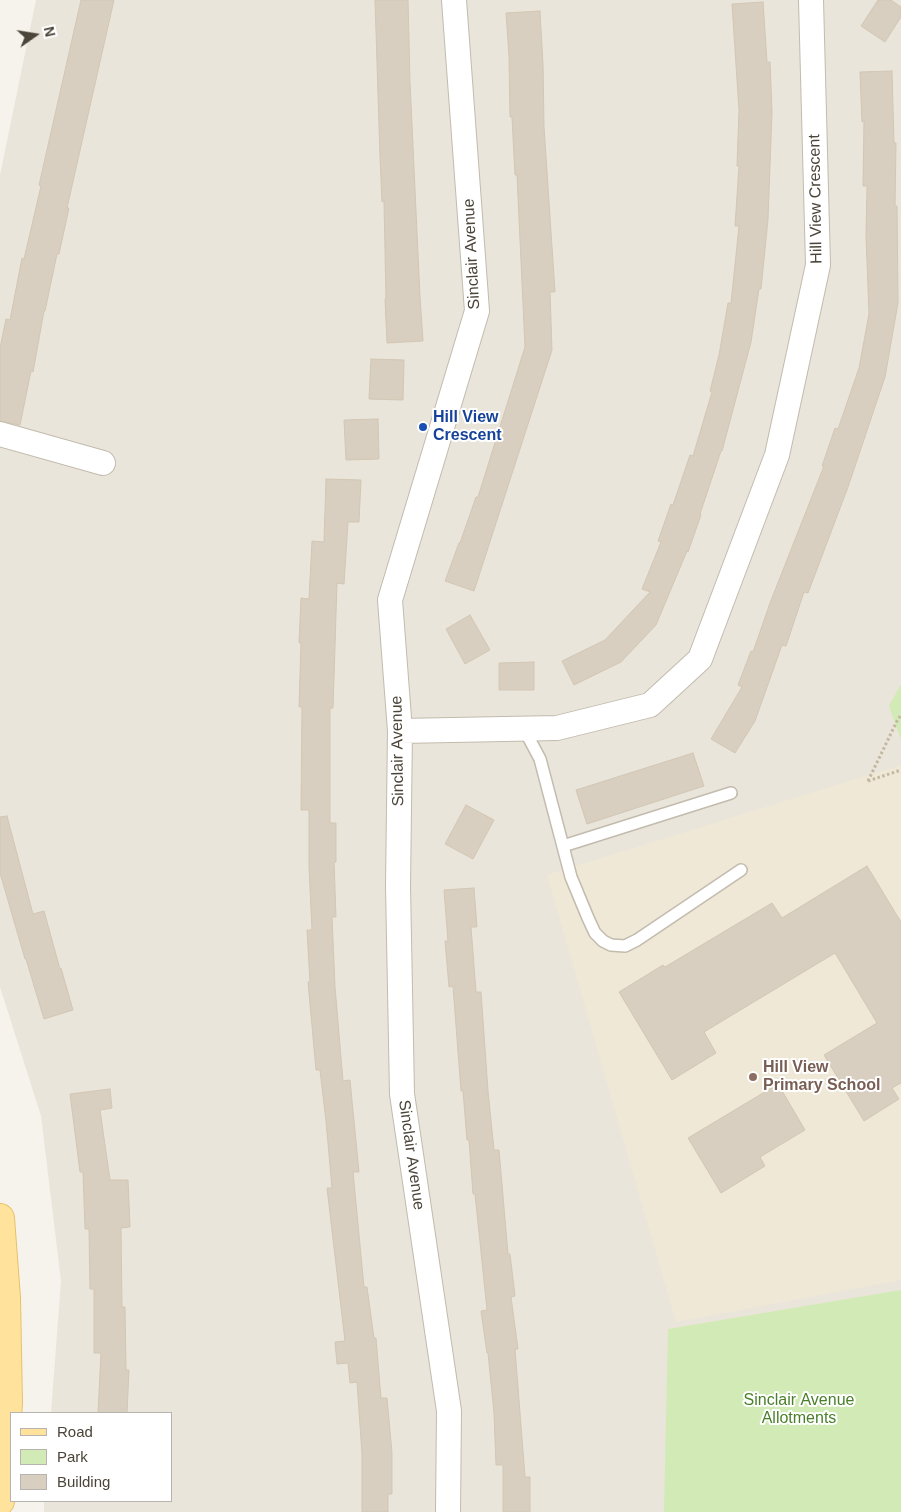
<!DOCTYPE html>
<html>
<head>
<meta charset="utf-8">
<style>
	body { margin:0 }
	#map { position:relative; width:901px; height:1512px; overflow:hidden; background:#f6f3ec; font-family:Helvetica,sans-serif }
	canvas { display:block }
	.legend { position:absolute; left:10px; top:1412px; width:162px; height:90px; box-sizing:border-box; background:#fff; border:1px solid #b7b4b0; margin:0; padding:6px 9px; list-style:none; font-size:15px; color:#4b4439 }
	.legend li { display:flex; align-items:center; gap:10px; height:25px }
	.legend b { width:25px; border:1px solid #b7b4b0 }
	.north { position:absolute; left:10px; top:10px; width:50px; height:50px; -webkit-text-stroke:4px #fff; paint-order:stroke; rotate:77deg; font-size:14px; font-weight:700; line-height:20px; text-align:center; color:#4b4439 }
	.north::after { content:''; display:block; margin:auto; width:18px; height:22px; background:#4b4439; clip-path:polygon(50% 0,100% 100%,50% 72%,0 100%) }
</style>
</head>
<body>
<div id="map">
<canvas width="901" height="1512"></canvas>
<ul class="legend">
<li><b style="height:6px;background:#ffe39c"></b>Road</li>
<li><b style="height:14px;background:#d2eab5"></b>Park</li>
<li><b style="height:14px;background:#d8cfc1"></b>Building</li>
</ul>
<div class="north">N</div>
</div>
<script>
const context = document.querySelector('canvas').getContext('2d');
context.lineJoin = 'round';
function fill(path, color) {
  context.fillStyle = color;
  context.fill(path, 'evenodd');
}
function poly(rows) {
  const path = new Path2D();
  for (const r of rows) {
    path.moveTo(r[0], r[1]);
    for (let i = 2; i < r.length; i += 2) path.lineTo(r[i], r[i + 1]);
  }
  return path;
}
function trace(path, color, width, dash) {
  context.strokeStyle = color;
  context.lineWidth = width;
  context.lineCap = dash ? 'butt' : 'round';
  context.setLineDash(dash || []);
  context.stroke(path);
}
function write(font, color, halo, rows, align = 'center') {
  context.font = font + ' Helvetica,sans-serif';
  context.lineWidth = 4;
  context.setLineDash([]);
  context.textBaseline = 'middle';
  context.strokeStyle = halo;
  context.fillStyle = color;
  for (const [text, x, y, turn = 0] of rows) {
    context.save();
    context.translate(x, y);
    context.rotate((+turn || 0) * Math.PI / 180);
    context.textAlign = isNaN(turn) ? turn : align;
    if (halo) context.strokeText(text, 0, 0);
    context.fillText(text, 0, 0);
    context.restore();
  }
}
const residential = poly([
	[36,0,901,0,901,1512,44,1512,44,1501,171,1501,171,1413,51,1413,61,1281,41,1116,0,987,0,175]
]);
const education = poly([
	[901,765,901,1280,676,1322,547,875]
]);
const green = poly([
	[901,684,901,740,889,706],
	[901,1290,901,1512,664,1512,668,1329]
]);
const building = poly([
	[81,0,114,0,67,208,69,208,59,254,57,254,45,311,44,311,33,372,31,371,20,425,0,421,0,348,6,319,10,320,22,258,24,259,41,186,39,185,81,0],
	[375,0,408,0,410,82,420,297,423,341,387,343,385,299,386,299,384,201,382,202,380,157,375,0],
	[878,0,891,0,901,7,901,17,885,42,861,26,878,0],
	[763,2,767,62,770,62,772,112,768,219,761,289,759,289,751,342,722,451,721,451,700,514,701,515,688,552,687,551,656,625,621,662,574,685,562,661,605,640,650,592,642,589,661,542,658,541,671,504,673,505,690,455,693,456,712,392,710,391,719,355,728,303,731,303,739,226,735,226,739,166,737,166,739,110,732,4,763,2],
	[540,11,543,65,544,127,555,292,550,292,552,350,474,591,445,581,459,543,460,543,476,497,478,497,525,347,517,175,515,175,512,117,510,117,509,56,506,13,540,11],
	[892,71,894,143,896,143,895,206,897,206,898,303,885,377,848,487,808,593,804,592,786,646,782,645,755,721,735,753,711,739,742,687,738,685,751,651,753,652,770,603,824,466,822,466,835,428,838,429,859,368,869,314,866,236,867,186,863,186,864,121,862,122,860,72,892,71],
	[371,359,404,360,403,400,369,399,371,359],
	[378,419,379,459,346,460,344,420,378,419],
	[326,479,361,480,359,522,348,522,344,584,337,583,333,708,330,708,330,823,336,823,336,862,334,862,336,917,332,917,335,987,343,1081,350,1080,359,1172,353,1172,364,1287,367,1287,374,1338,376,1338,381,1398,387,1398,392,1453,392,1494,388,1494,388,1512,362,1512,362,1454,357,1382,350,1383,348,1363,337,1364,335,1342,345,1341,327,1188,332,1188,326,1121,320,1070,316,1070,308,982,310,982,307,930,312,930,309,867,309,810,301,810,302,707,299,707,301,643,299,643,301,598,309,599,312,541,324,542,326,479],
	[470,615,490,650,465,664,446,629,470,615],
	[534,662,534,690,499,690,499,663,534,662],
	[693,753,704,786,587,824,576,790,693,753],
	[466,805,494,820,473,859,445,844,466,805],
	[7,816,33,914,44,911,60,969,61,968,73,1010,44,1019,26,959,25,959,0,873,0,817,7,816],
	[867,866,901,922,901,1083,892,1088,899,1099,864,1121,824,1055,877,1023,835,953,704,1032,716,1053,672,1080,619,992,663,965,665,967,772,903,782,918,867,866],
	[474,888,477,927,471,927,476,992,481,992,488,1091,494,1150,499,1150,508,1254,510,1254,515,1296,511,1297,518,1349,515,1349,525,1477,530,1477,530,1512,503,1512,503,1465,496,1465,494,1413,488,1353,487,1353,481,1311,487,1310,475,1194,473,1194,469,1140,467,1140,463,1091,461,1091,453,986,449,987,445,941,448,941,444,890,474,888],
	[778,1084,805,1130,760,1157,765,1166,721,1193,688,1138,778,1084],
	[110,1089,112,1108,100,1110,110,1180,128,1180,130,1227,121,1228,122,1307,125,1307,126,1370,129,1370,127,1413,98,1413,101,1353,94,1353,94,1289,90,1289,89,1229,85,1229,83,1172,80,1172,70,1094,110,1089]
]);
const path = poly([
	[868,781,897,721,901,715],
	[868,781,901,770]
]);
const lane = poly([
	[524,729,540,759,571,877,588,918,595,933,603,941,611,945,625,946,637,940,741,870],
	[563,846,731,793]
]);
const street = poly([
	[0,434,103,463],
	[400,731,557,728,650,705,700,659,777,455,818,265,811,0],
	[448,1512,449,1411,402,1094,398,886,400,731,390,600,477,311,454,0]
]);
const primary = poly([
	[0,1218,6,1298,8,1403,0,1501]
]);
const markers = [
	[423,427,5,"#1a4fb4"],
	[753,1077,5,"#8d6e63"]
];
const streetNames = [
	["Hill View Crescent",816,199,-91],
	["Sinclair Avenue",472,254,-93],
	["Sinclair Avenue",398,751,-91],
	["Sinclair Avenue",411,1155,82]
];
const transitNames = [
	["Hill View",433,418],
	["Crescent",433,436]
];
const educationNames = [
	["Hill View",763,1068],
	["Primary School",763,1086]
];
const parkNames = [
	["Sinclair Avenue",799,1401],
	["Allotments",799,1419]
];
fill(residential, '#eae5da');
fill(education, '#efe8d6');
fill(green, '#d2eab5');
fill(building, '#d8cfc1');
trace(building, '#d3c7b4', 1);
trace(lane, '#c2bbae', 14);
trace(street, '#c2bbae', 26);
trace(primary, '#e6c16a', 30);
trace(path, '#c4b79f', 3, [2.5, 2.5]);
trace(lane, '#fff', 11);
trace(street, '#fff', 24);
trace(primary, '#ffe39c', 28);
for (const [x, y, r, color] of markers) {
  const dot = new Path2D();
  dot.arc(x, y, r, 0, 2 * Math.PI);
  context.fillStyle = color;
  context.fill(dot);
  trace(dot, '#fff', 2);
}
write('16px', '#4b4439', '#fff', streetNames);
write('bold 16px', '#164399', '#fff', transitNames, 'left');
write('bold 16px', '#785e54', '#fff', educationNames, 'left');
write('16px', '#4a7f2a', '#fff', parkNames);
</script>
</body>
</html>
